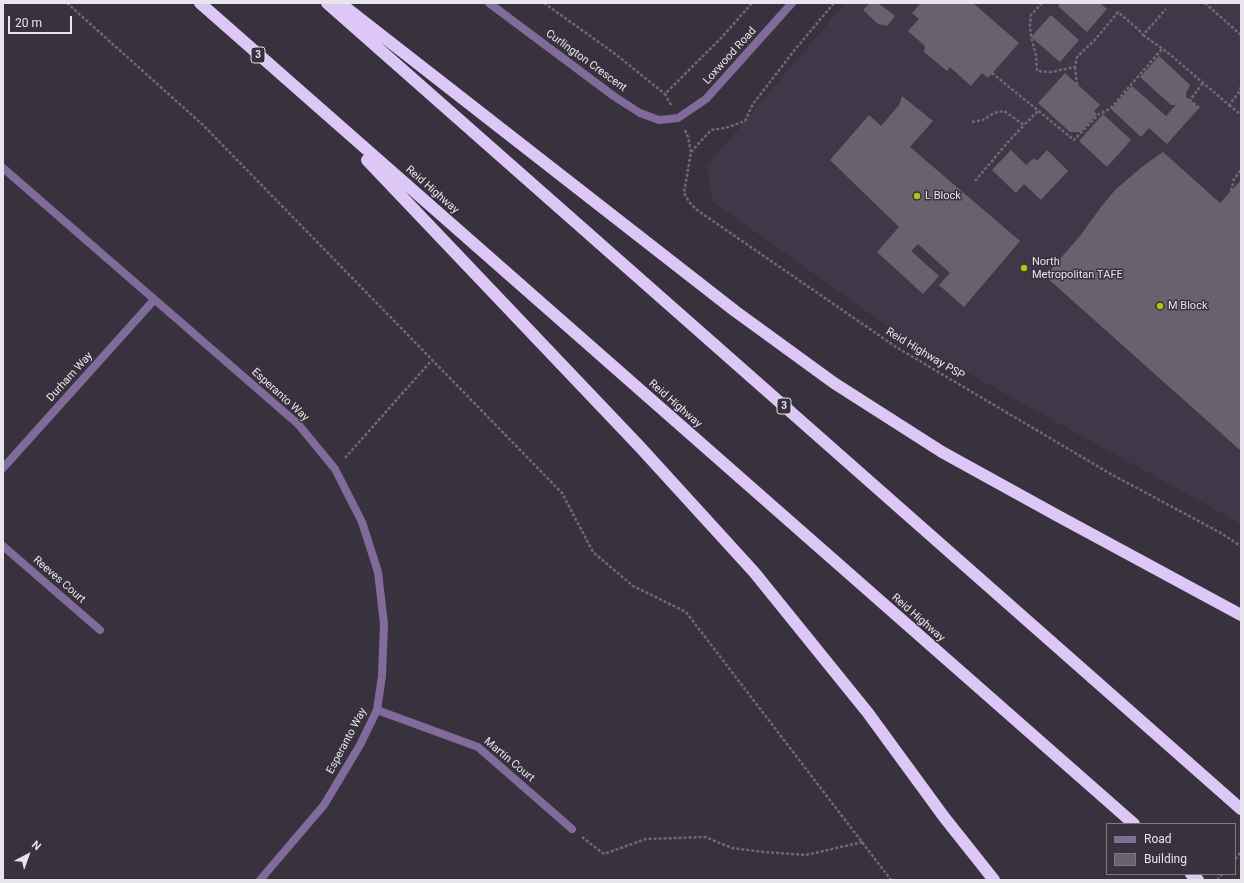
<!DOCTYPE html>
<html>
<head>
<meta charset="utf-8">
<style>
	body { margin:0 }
	#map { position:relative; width:1244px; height:883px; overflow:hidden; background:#37323d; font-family:Roboto,sans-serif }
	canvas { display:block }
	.frame { position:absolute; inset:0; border:4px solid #e8e5ec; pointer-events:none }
	.legend { position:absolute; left:1106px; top:823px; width:130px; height:52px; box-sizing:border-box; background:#37323d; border:1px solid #7e7a83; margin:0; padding:5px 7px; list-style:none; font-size:12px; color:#e8e5ec }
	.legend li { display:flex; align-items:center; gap:8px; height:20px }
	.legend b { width:20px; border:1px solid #7e7a83 }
	.north { position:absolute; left:8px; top:835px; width:40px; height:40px; -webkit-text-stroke:3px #37323d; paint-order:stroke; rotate:41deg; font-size:11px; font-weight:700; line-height:16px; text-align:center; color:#e8e5ec }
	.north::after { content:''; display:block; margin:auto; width:14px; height:18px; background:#e8e5ec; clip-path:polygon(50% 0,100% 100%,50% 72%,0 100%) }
	.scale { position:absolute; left:8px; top:16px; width:64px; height:18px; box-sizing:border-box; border:2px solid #e8e5ec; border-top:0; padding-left:5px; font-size:12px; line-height:14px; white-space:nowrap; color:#e8e5ec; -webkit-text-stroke:3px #37323d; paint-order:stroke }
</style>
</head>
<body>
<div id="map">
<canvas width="1244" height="883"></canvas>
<div class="frame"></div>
<ul class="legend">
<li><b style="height:5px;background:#816b9b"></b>Road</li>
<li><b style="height:11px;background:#67626e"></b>Building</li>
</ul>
<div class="north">N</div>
<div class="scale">20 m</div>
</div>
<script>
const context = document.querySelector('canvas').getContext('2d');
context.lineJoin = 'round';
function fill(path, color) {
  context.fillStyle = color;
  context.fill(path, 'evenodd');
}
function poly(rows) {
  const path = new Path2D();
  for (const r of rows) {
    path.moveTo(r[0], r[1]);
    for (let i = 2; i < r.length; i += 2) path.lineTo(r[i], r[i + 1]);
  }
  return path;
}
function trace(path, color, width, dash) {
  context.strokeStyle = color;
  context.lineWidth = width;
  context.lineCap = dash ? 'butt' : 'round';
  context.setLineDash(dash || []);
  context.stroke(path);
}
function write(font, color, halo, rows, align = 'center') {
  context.font = font + ' Roboto,sans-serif';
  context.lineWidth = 3;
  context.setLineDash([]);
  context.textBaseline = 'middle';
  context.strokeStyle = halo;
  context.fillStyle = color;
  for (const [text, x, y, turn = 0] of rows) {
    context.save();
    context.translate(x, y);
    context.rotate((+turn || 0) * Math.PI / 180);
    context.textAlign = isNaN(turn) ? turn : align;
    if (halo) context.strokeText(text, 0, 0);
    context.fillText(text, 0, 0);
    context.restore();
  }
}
const built = poly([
	[845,3,1241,3,1241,524,901,336,712,201,707,166]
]);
const building = poly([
	[870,3,878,3,895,16,887,26,878,24,863,10],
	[921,3,973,3,1019,43,988,78,982,73,971,86,950,67,947,71,924,52,925,46,908,31,919,19,912,13],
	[1060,3,1100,3,1107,9,1087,32,1058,6],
	[1051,15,1079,40,1060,62,1031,37],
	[1159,56,1190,85,1186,93,1186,97,1199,108,1167,144,1149,128,1141,137,1111,109,1132,86,1166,116,1176,105,1171,105,1140,77],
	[1065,73,1100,105,1094,111,1097,114,1081,132,1070,132,1038,103],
	[902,96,933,121,910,147,1020,241,964,307,939,285,950,273,918,244,911,251,939,276,923,294,877,252,899,227,830,160,869,115,881,126,899,105],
	[1103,114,1131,140,1107,167,1079,141],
	[1011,150,1026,165,1034,158,1037,161,1047,150,1068,171,1041,200,1024,184,1016,193,992,170],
	[1163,152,1220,203,1241,180,1241,451,1045,276,1080,236,1101,207,1115,190,1143,166]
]);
const path = poly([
	[67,3,203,125,562,493,593,552,633,586,686,612,891,880],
	[544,3,614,53,665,94],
	[1042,3,1031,15,1030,25,1031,37,1036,55,1037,71,1051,72,1075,67,1077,57,1085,49,1094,41,1118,12,1139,30,1143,35,1166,9],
	[1205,3,1241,35],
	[1143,35,1167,52,1229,105,1240,91,1241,86],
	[1075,67,1077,85],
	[992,73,1074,140,1099,114,1110,109,1162,49],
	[671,105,665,94,722,37,752,3],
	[1229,105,1241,115],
	[1199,108,1190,100,1203,83],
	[972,122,983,120,994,113,1004,111,1024,125,1038,111],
	[685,130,688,137,691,152,684,193,689,202,697,210,896,347,1109,473,1219,532,1241,546],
	[691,152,711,130,725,128,745,121,753,104,793,52,834,3],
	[975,181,1008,142,1024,125],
	[1231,191,1234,179,1241,170],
	[345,458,432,360],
	[582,837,604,854,646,839,705,837,732,848,764,852,806,855,863,842],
	[1235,859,1241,852],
	[1217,880,1222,874]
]);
const minor = poly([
	[489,3,615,97,640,113,659,120,678,118,706,99,792,3],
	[3,168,298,424,335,469,362,522,378,572,384,624,382,676,377,710,360,745,324,805,260,880],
	[3,468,154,300],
	[3,546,100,630],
	[377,710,478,747,572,829]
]);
const motorway = poly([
	[200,3,1134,824],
	[327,3,1241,809],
	[340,3,735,311,834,383,942,452,1058,516,1241,615],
	[367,160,640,447,754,572,868,713,944,817,994,880],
	[1191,874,1198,880]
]);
const markers = [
	[917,196,4,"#aec60a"],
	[1024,268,4,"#aec60a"],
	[1160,306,4,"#aec60a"]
];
const shields = [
	[258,55,14],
	[784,406,14]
];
const shieldNames = [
	["3",258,55],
	["3",784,406]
];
const streetNames = [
	["Loxwood Road",730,56,-48],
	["Curlington Crescent",586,61,36],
	["Reid Highway",432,190,41],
	["Reid Highway PSP",925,354,31],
	["Durham Way",70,377,-48],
	["Esperanto Way",280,395,42],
	["Reid Highway",675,404,41],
	["Reeves Court",59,580,41],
	["Reid Highway",918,618,41],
	["Esperanto Way",347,741,-62],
	["Martin Court",509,760,40]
];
const poiNames = [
	["L Block",925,196],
	["North",1032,262],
	["Metropolitan TAFE",1032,275],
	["M Block",1168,306]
];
fill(built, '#403849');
fill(building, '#67626e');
trace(path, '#6e6a73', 2.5, [3, 2]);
trace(minor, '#816b9b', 8);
trace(motorway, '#dcc7f6', 12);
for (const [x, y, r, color] of markers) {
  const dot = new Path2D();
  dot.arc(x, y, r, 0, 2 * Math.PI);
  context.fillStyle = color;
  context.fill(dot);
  trace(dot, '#37323d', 1.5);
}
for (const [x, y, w] of shields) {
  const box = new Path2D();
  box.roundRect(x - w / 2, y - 8, w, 16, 3);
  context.fillStyle = '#37323d';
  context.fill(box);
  trace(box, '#e8e5ec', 1);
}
write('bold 10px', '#e8e5ec', null, shieldNames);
write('11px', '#e8e5ec', '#37323d', streetNames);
write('11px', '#e8e5ec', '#37323d', poiNames, 'left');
</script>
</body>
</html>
